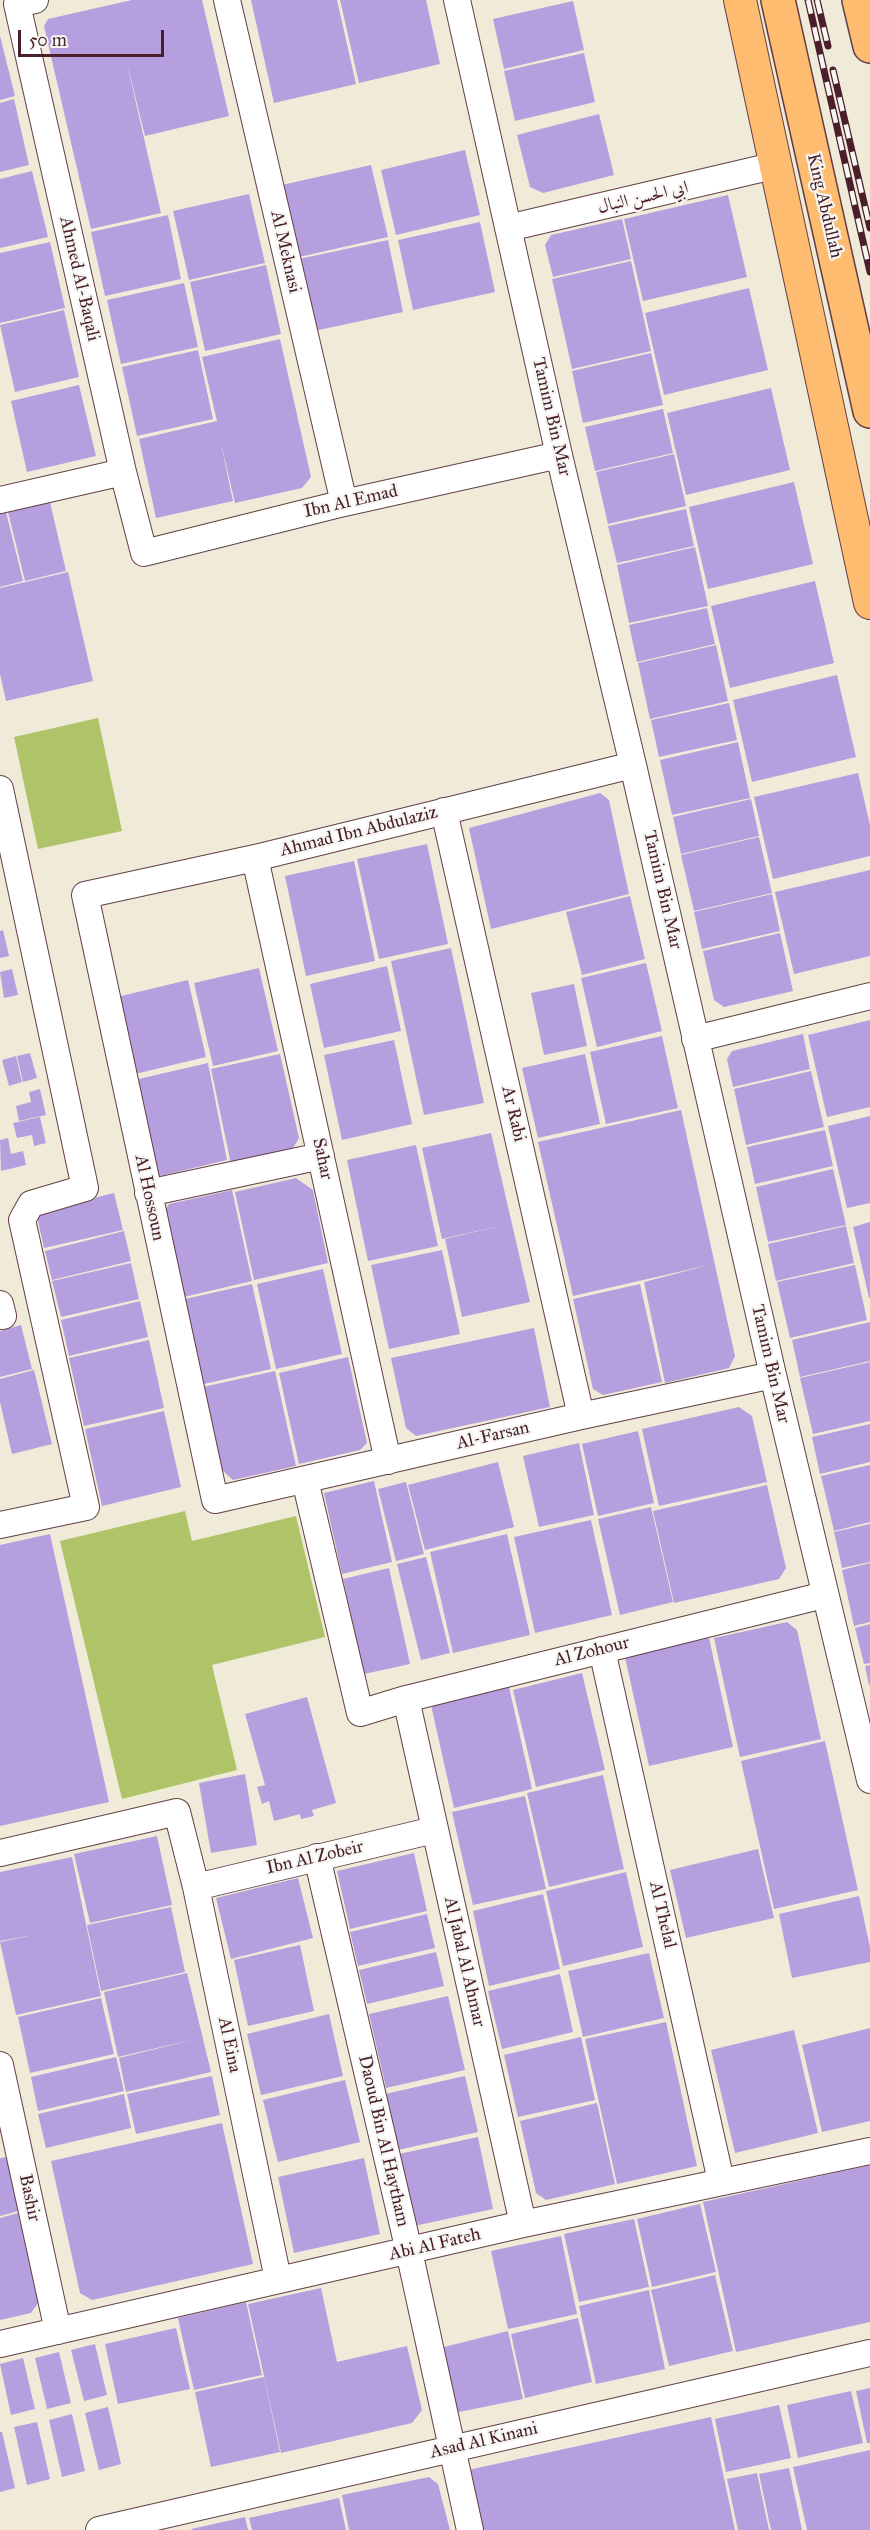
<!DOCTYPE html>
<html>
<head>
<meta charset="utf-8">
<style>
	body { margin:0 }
	#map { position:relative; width:870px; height:2530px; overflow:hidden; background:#f0ebd9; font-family:"IM FELL Great Primer",serif }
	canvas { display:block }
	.scale { position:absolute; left:18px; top:30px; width:146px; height:27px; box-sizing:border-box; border:3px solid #4a1f2b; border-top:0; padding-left:8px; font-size:18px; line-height:21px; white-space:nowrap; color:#4a1f2b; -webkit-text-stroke:4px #f6f6f2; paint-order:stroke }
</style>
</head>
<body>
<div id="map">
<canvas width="870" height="2530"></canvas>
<div class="scale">50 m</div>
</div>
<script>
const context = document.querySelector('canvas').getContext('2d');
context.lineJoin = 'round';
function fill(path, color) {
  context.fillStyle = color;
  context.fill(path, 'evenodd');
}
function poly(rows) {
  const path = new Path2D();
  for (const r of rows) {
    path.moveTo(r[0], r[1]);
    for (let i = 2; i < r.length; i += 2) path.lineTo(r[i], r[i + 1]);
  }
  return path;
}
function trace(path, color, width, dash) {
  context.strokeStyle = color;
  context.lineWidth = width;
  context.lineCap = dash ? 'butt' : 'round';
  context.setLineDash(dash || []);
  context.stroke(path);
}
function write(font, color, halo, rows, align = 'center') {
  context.font = font + ' "IM FELL Great Primer",Amiri,serif';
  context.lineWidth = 4.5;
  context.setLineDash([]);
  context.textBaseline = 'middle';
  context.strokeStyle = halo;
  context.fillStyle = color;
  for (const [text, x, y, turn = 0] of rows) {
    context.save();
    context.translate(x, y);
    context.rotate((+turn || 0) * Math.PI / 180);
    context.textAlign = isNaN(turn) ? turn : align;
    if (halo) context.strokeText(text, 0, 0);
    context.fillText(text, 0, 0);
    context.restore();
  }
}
const green = poly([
	[98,718,122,831,38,849,14,737],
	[185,1511,192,1541,296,1516,325,1637,212,1665,237,1770,122,1799,60,1541]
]);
const building = poly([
	[132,0,202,0,229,116,145,136,126,59,161,213,91,229,44,26,48,19],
	[251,0,337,0,356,84,274,103],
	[340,0,426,0,440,64,359,83],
	[573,1,584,50,504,69,493,19],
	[0,36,15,96,0,100],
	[584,53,595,102,515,121,504,71],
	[14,99,29,165,0,172,0,103],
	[599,114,614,175,543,193,530,187,517,135],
	[465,150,480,215,396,235,381,170],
	[371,165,388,237,299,257,282,185],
	[32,171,48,237,0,248,0,179],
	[249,194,265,263,189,280,173,211],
	[728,195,747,277,643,301,624,219],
	[168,215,181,279,105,296,91,232],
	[622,219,631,259,553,277,545,245,551,235],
	[480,222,495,292,413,310,398,240],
	[388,240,403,312,314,331,299,259],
	[50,242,65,308,0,323,0,253],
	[631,261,651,351,572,369,552,279],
	[266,265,281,334,205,351,190,282],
	[184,283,198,347,121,364,107,300],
	[749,288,768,370,664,395,645,313],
	[64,310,79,377,15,392,0,325],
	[280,339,311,477,302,488,235,503,220,439,233,501,156,518,139,439,217,421,202,357],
	[198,350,213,419,137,436,122,367],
	[651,353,663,405,583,423,572,371],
	[79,385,96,456,27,472,11,401],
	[771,388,790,470,686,495,667,413],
	[663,409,673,453,595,471,585,427],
	[674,454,686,506,608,524,596,472],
	[794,482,813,564,708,589,689,507],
	[50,502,66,571,25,581,8,512],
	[686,509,694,546,617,563,608,526],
	[6,512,23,581,0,587,0,514],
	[695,547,708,606,629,623,617,565],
	[68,572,93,681,6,701,0,674,0,588],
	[815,581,834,663,730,688,711,606],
	[707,608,715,644,637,662,629,625],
	[716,645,728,701,650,719,638,663],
	[837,675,856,757,752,782,733,700],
	[729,703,737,740,659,757,651,720],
	[738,742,750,798,672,815,660,760],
	[858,773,870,825,870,856,773,879,754,797],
	[600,793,609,800,629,894,491,929,469,828],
	[751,799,759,836,681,854,673,817],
	[759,837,772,893,694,911,681,855],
	[427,844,448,944,379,959,357,859],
	[354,861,375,961,306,976,285,876],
	[870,870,870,956,794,974,775,892],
	[772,894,780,931,702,949,694,912],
	[630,896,645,959,582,975,566,912],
	[3,930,9,956,0,958,0,931],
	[780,933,793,991,724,1007,714,1000,703,951],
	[451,948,484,1103,424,1115,391,961],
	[646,963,662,1031,597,1047,581,978],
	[387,966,401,1031,324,1048,310,984],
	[259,968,278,1051,213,1066,194,983],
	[12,969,18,995,4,998,0,972],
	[188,980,206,1057,135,1074,117,997],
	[574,984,587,1046,544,1055,531,993],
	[870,1020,870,1107,827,1117,808,1035],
	[803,1034,810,1069,733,1087,727,1059,732,1051],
	[662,1036,678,1108,606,1124,590,1052],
	[394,1040,412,1124,342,1140,324,1055],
	[30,1053,37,1078,23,1082,17,1056],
	[280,1054,299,1138,292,1150,231,1164,211,1069],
	[585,1054,600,1124,538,1138,522,1068],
	[16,1056,22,1082,9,1086,2,1060],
	[208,1063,227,1160,156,1177,134,1080],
	[811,1071,824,1127,746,1145,734,1089],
	[40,1089,46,1115,19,1121,16,1106,31,1102,29,1092],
	[681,1110,735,1356,729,1368,665,1383,644,1282,709,1265,573,1296,538,1142],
	[870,1116,870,1203,847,1208,828,1126],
	[40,1117,46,1143,34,1146,32,1135,17,1138,13,1123],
	[825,1130,833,1166,755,1184,747,1147],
	[491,1133,530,1302,462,1317,445,1239,508,1224,442,1239,422,1148],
	[8,1138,11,1154,23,1151,26,1165,1,1171,0,1140],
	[416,1145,438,1246,368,1261,347,1160],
	[833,1169,846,1225,768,1242,756,1187],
	[296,1178,313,1190,328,1263,254,1280,235,1192],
	[232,1190,252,1281,184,1297,165,1210,169,1204],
	[114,1193,123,1230,44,1248,36,1212],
	[870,1222,870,1298,869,1298,853,1227],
	[846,1226,854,1263,776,1281,768,1244],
	[124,1231,131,1261,52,1280,45,1251],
	[442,1250,460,1334,389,1349,371,1265],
	[131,1263,139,1299,61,1317,52,1281],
	[855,1265,867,1320,790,1338,777,1282],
	[323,1269,342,1354,276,1369,257,1284],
	[252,1284,271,1369,204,1384,185,1299],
	[640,1284,662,1382,603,1395,593,1389,573,1299],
	[140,1301,148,1337,69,1356,61,1320],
	[870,1322,870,1361,800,1377,792,1340],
	[21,1325,32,1369,0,1377,0,1331],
	[534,1328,550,1407,416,1436,406,1428,391,1358],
	[149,1340,164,1408,84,1426,69,1358],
	[348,1357,367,1443,360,1450,299,1464,279,1373],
	[870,1362,870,1421,813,1434,800,1378],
	[34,1370,52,1444,12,1454,0,1402,0,1379],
	[275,1371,296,1466,233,1480,221,1469,203,1387],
	[739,1407,752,1416,767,1482,659,1506,642,1429],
	[164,1411,181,1487,102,1506,85,1429],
	[870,1424,870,1462,820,1474,812,1437],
	[638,1431,654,1503,598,1516,582,1444],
	[579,1443,594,1515,539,1527,523,1456],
	[498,1462,514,1527,425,1550,408,1485],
	[870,1465,870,1522,834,1531,821,1476],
	[374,1481,392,1562,342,1574,324,1493],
	[406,1482,424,1554,396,1561,378,1489],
	[767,1485,786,1568,779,1579,674,1603,653,1511],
	[651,1507,673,1602,620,1615,598,1519],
	[591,1520,612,1615,535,1633,514,1537],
	[870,1524,870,1562,842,1568,834,1532],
	[50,1534,109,1802,0,1826,0,1545],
	[507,1534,530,1635,453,1653,430,1552],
	[426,1557,450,1653,421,1660,397,1564],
	[870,1563,870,1622,854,1626,842,1570],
	[389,1568,410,1664,364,1674,343,1579],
	[787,1622,797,1630,821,1739,740,1757,714,1638],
	[870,1624,870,1663,864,1664,855,1628],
	[709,1638,733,1747,649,1766,625,1657],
	[870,1665,870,1685,869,1685,865,1666],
	[582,1673,605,1770,536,1787,513,1690],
	[509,1687,532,1789,454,1808,431,1705],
	[307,1697,336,1803,312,1810,314,1816,301,1819,300,1814,274,1821,269,1801,262,1804,257,1787,265,1785,245,1714],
	[825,1741,858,1890,774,1909,741,1761],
	[245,1774,257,1845,211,1853,199,1783],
	[603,1775,624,1869,549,1887,527,1793],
	[525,1796,546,1889,473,1905,452,1812],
	[157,1836,172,1905,90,1923,74,1854],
	[758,1849,774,1918,686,1938,670,1870],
	[414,1853,427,1911,350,1929,337,1871],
	[72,1857,101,1996,16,2015,0,1942,33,1935,0,1941,0,1872],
	[626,1872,643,1947,563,1966,546,1891],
	[298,1878,313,1938,231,1959,216,1898],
	[543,1894,560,1969,489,1986,473,1911],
	[859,1896,870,1947,870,1962,792,1978,779,1914],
	[171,1907,185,1972,101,1991,87,1925],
	[427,1914,435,1948,358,1966,350,1932],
	[300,1945,314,2011,248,2026,234,1960],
	[436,1952,444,1986,367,2004,359,1970],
	[649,1953,664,2018,583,2037,568,1971],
	[187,1973,211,2072,126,2092,119,2058,196,2039,118,2057,104,1992],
	[560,1974,573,2032,502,2049,488,1991],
	[448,1996,465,2070,386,2088,369,2014],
	[101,1998,114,2054,30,2073,18,2017],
	[329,2014,343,2076,261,2095,247,2034],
	[666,2022,697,2166,617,2184,585,2039],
	[870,2028,870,2121,822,2132,802,2045],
	[794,2030,818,2133,735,2153,711,2050],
	[581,2037,595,2100,518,2117,504,2055],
	[116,2057,124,2091,38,2111,31,2077],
	[212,2076,220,2115,136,2134,127,2094],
	[465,2076,478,2132,398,2150,385,2094],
	[345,2080,360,2142,278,2162,263,2100],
	[124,2094,131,2128,46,2148,38,2114],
	[597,2103,615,2184,546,2200,536,2193,520,2121],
	[222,2123,253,2264,92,2300,80,2293,51,2161],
	[478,2137,493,2209,414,2226,399,2154],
	[7,2157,18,2211,0,2216,0,2158],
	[364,2158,380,2234,294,2253,278,2177],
	[870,2165,870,2322,736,2352,703,2202],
	[700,2204,716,2272,652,2287,637,2219],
	[18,2213,39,2302,31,2313,0,2320,0,2218],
	[634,2219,649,2287,579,2302,564,2234],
	[561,2236,577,2314,508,2329,491,2251],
	[715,2275,733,2351,669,2366,651,2290],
	[321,2288,337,2362,407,2346,422,2410,412,2423,281,2453,248,2304],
	[649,2290,665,2369,596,2384,579,2306],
	[246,2302,262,2375,194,2390,178,2318],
	[578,2318,592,2382,525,2398,511,2334],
	[176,2328,190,2389,118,2404,105,2344],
	[508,2331,523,2399,459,2412,448,2406,436,2349],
	[95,2344,107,2395,84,2401,71,2350],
	[59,2352,71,2403,47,2409,35,2358],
	[23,2358,35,2409,11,2415,0,2364],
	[264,2377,280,2452,211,2467,195,2392],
	[870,2388,870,2443,867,2443,856,2391],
	[851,2391,863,2443,798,2458,787,2405],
	[779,2405,791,2458,726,2472,715,2419],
	[108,2407,121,2464,99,2470,85,2413],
	[72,2414,85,2471,62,2477,49,2420],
	[711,2417,735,2530,481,2530,468,2470],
	[37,2422,50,2479,27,2485,14,2427],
	[0,2432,2,2432,15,2488,0,2492],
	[870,2450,870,2530,807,2530,793,2467],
	[789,2468,802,2530,771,2530,759,2474],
	[757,2473,769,2530,738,2530,727,2479],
	[429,2477,438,2484,450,2530,349,2530,342,2495],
	[339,2498,346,2530,252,2530,249,2518],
	[245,2517,248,2530,192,2530,191,2529]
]);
const minor = poly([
	[35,0,17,4,123,472,144,553,344,503,559,455],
	[227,0,344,503],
	[457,0,559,455,633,765,773,1375,870,1780],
	[508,228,777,165],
	[0,500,123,472],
	[633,765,255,858,85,895,215,1500,581,1416,773,1375],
	[0,789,85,1188,31,1204,22,1220,86,1507,0,1525],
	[444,811,581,1416],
	[255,858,388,1461],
	[695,1039,870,996],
	[148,1193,321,1156],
	[0,1304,3,1316],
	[305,1480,360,1713,406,1699,824,1595],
	[602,1650,721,2181],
	[406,1699,523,2224],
	[0,1853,177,1812,196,1887,278,2279],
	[317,1857,409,2251,470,2530],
	[196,1887,434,1830],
	[0,2065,58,2331],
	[0,2344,523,2224,870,2151],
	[99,2530,870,2353]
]);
const major = poly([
	[740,0,870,603]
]);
const highway = poly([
	[778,0,870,411],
	[859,0,870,46]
]);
const rail = poly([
	[808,0,870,272],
	[817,0,828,46],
	[833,70,870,228]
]);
const streetNames = [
	["ابي الحسن النبال",643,198,-13],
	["King Abdullah",824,206,77],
	["Al Meknasi",285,252,77],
	["Ahmed Al-Baqali",79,279,77],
	["Tamim Bin Mar",551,417,77],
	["Ibn Al Emad",351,502,-13],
	["Ahmad Ibn Abdulaziz",359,832,-14],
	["Tamim Bin Mar",662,890,77],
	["Ar Rabi",513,1114,77],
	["Sahar",322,1159,78],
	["Al Hossoun",149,1198,78],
	["Tamim Bin Mar",770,1364,77],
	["Al-Farsan",493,1436,-13],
	["Al Zohour",592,1652,-14],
	["Ibn Al Zobeir",315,1858,-13],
	["Al Thelal",662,1915,77],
	["Al Jabal Al Ahmar",464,1962,77],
	["Al Eina",229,2045,78],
	["Daoud Bin Al Haytham",383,2141,77],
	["Bashir",29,2198,78],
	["Abi Al Fateh",435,2245,-13],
	["Asad Al Kinani",484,2441,-13]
];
fill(green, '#afc469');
fill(building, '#b69fdf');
trace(minor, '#633e45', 28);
trace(major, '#633e45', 34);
trace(highway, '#633e45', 36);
trace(minor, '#fff', 26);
trace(major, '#febc70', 32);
trace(highway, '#febc70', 33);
trace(rail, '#4a1f2b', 7);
trace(rail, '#f6f6f2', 4.5, [14]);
write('18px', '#4a1f2b', '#f6f6f2', streetNames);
</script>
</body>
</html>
